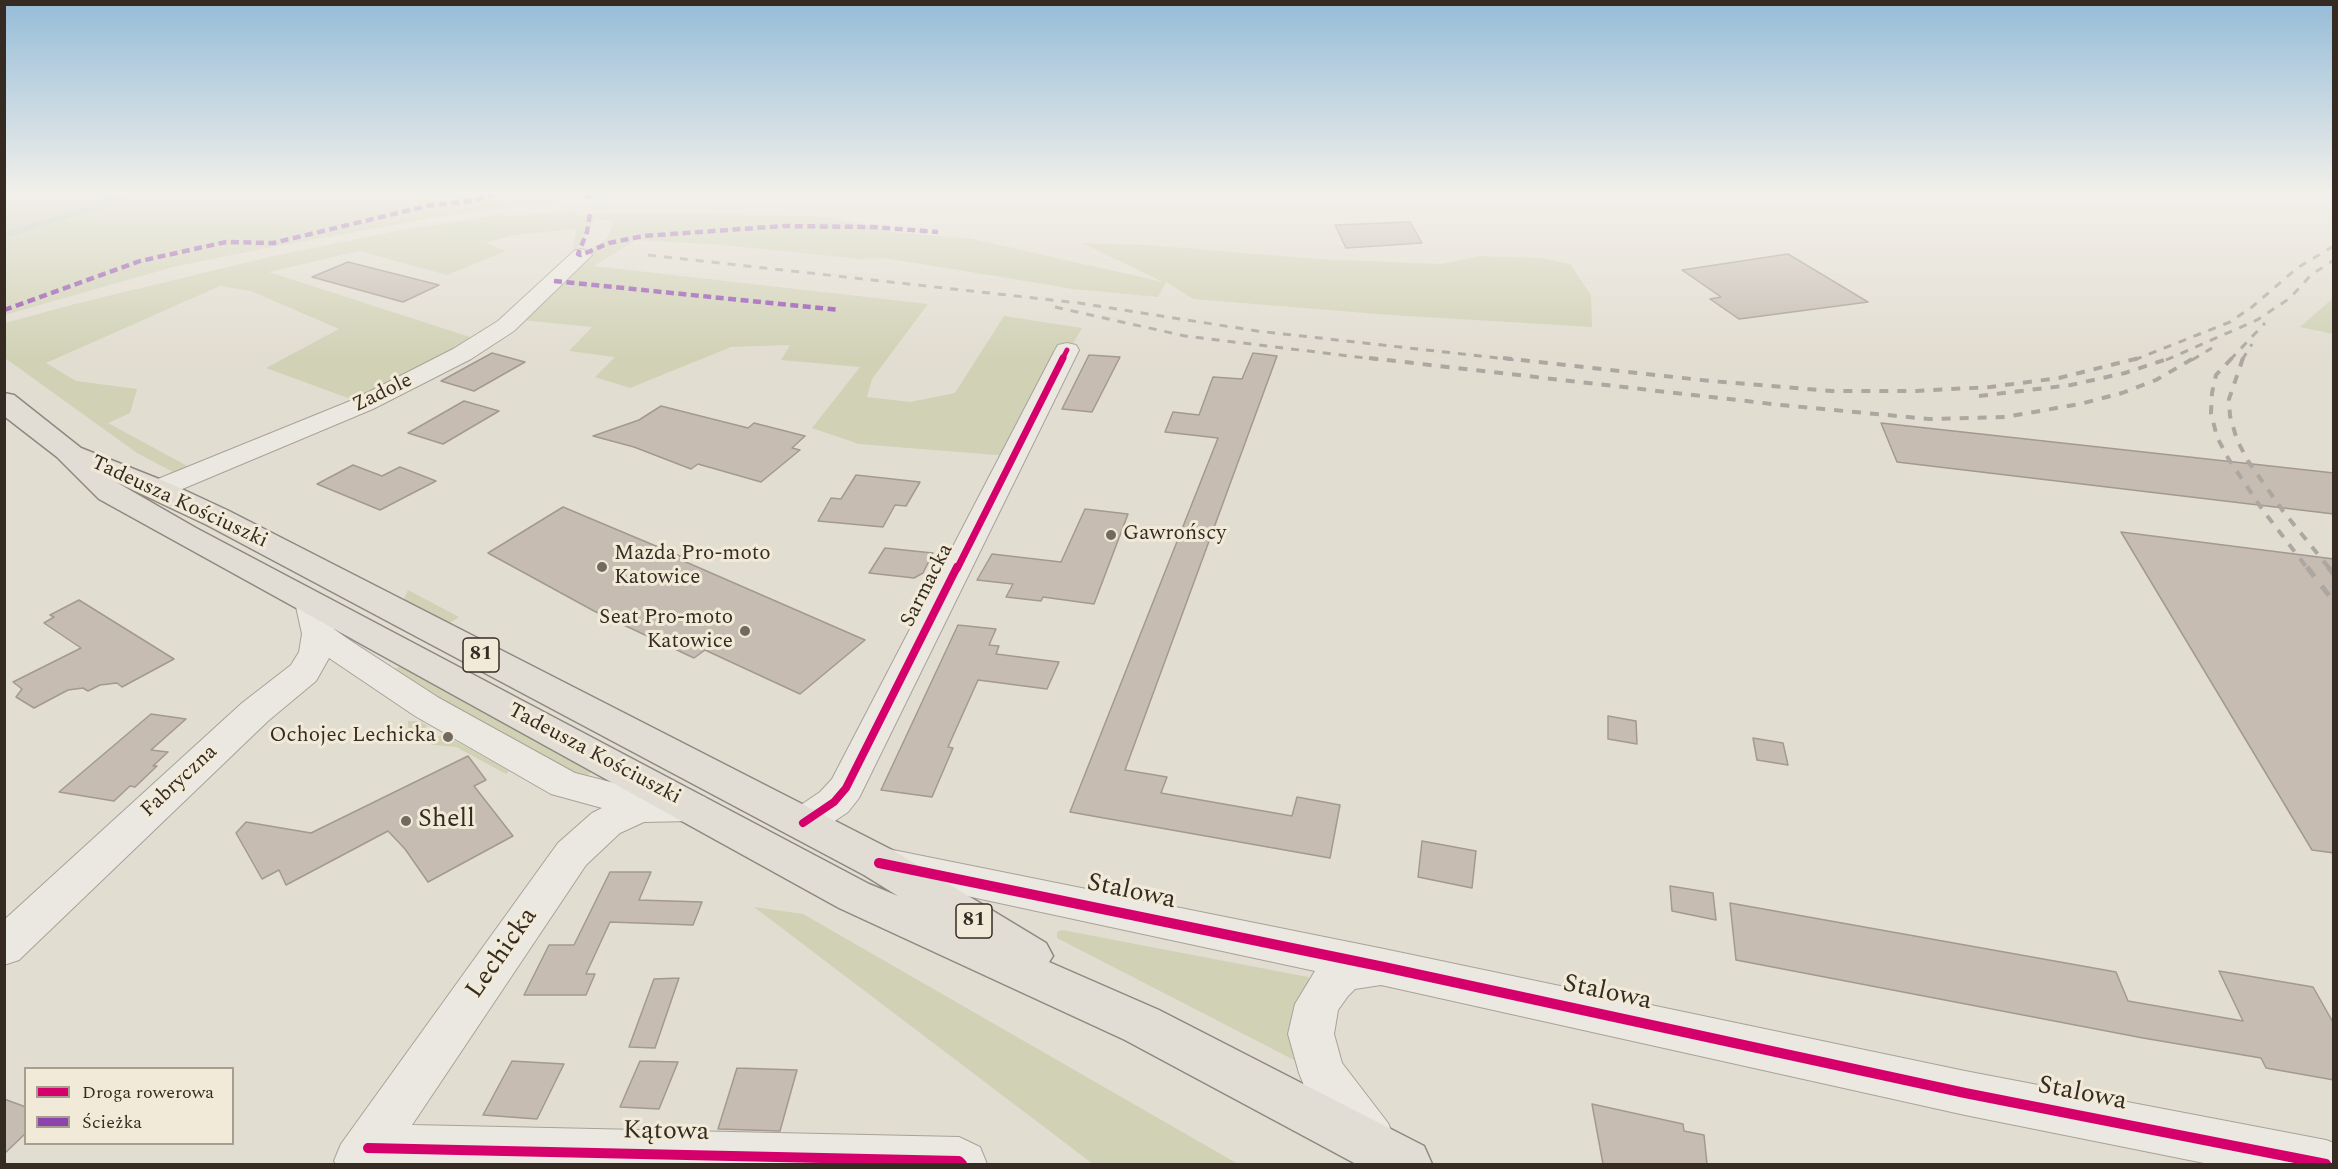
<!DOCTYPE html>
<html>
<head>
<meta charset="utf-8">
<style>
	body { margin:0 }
	#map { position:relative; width:2338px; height:1169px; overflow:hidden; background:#e2ddd1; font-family:Spectral,serif }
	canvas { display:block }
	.frame { position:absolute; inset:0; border:6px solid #362b22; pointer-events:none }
	.legend { position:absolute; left:24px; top:1067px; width:210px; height:78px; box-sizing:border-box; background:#f2ead8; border:2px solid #a79e8f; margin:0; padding:8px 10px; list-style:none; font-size:18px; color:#362b22 }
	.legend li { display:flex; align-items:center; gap:12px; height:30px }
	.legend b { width:30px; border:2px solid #a79e8f }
</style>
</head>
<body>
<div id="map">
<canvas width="2338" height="1169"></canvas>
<div class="frame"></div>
<ul class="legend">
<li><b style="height:8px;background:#d6006c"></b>Droga rowerowa</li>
<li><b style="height:8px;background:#8e44ad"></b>Ścieżka</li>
</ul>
</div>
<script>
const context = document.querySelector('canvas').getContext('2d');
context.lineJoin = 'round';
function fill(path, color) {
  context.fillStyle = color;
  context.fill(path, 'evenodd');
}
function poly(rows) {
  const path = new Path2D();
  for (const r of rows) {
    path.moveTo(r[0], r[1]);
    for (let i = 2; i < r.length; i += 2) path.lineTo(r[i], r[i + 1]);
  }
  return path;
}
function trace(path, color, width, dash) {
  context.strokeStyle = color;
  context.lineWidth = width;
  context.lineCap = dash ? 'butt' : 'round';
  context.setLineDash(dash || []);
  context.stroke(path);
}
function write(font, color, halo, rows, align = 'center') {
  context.font = font + ' Spectral,serif';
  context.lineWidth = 6;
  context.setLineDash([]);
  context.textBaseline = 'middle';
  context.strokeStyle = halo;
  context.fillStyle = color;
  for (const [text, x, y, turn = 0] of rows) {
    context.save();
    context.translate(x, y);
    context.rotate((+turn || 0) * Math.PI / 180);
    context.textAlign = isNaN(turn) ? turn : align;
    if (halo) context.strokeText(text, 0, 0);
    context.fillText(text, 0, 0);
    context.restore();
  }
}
const green = poly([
	[11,194,618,194,443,216,257,250,173,267,5,315,5,196],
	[575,211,575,215,672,213,832,217,893,232,972,239,1163,282,1082,243,1145,245,1317,259,1441,264,1479,256,1542,258,1570,264,1591,295,1592,327,1390,315,1193,299,1166,282,1158,297,1073,289,885,258,860,259,722,245,636,240,594,266,928,304,872,379,867,397,910,402,955,393,1004,316,1082,328,1009,456,859,444,812,428,860,367,781,360,790,345,731,347,630,388,595,377,615,357,569,351,592,327,520,320,583,257,607,238,612,226,612,220,595,219,572,257,576,229,515,235,486,243,506,251,447,275,359,251,269,272,476,339,359,402,266,368,339,329,251,291,220,286,46,363,76,381,137,389,130,413,108,423,189,467,175,473,137,453,5,358,5,323,71,305,269,257,391,232,502,214,503,217],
	[2333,298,2333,334,2300,327],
	[408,590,459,617,448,624,403,601],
	[400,666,558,752,591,771,590,774,581,778,389,673],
	[408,721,420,721,428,726,419,732,433,740,443,734,509,771,506,774,456,747,434,745,415,737,408,727],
	[754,907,803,914,1238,1164,1093,1164],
	[1062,930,1308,977,1310,980,1294,1060,1057,938,1057,932]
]);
const stream = poly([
	[4,235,103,205,119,194]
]);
const building = poly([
	[1410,222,1422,243,1346,248,1335,225,1410,222],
	[1788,254,1868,302,1739,319,1710,299,1721,297,1682,270,1788,254],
	[348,262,439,285,403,302,312,277,348,262],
	[492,353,525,362,474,391,441,381,492,353],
	[1253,353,1277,356,1125,770,1167,777,1161,793,1292,816,1297,797,1340,805,1330,858,1070,812,1218,438,1165,432,1173,412,1199,415,1213,377,1242,379,1253,353],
	[1089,355,1120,357,1092,412,1062,409,1089,355],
	[464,401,499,411,443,444,408,433,464,401],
	[661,406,748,428,754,423,805,436,792,448,800,450,761,482,698,464,691,469,634,447,593,436,639,420,661,406],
	[1881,423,2334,473,2334,514,1897,462,1881,423],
	[353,465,382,476,400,467,436,481,380,510,317,484,353,465],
	[856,475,920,482,906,506,895,505,883,527,818,521,831,498,841,499,856,475],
	[563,507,682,557,679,559,865,640,800,694,705,650,694,658,594,611,488,553,563,507],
	[1085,509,1128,514,1094,604,1043,597,1041,601,1006,597,1013,584,977,580,992,554,1061,562,1085,509],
	[2121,532,2334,559,2334,853,2312,850,2121,532],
	[885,548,933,553,923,573,914,578,869,573,885,548],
	[79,600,174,659,122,687,117,683,100,685,88,691,83,688,68,690,34,708,16,697,22,689,13,682,81,648,44,623,54,617,50,615,79,600],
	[958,625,996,629,989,645,999,646,996,654,1059,662,1047,689,978,680,948,747,953,748,932,797,881,790,958,625],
	[151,714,186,719,151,750,168,752,153,766,157,766,135,787,130,786,114,801,59,792,151,714],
	[1608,716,1636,721,1637,744,1608,739,1608,716],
	[1753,738,1783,743,1788,765,1757,760,1753,738],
	[468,756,486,780,474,786,513,836,428,882,405,849,388,831,286,885,279,870,262,879,236,833,246,822,311,833,468,756],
	[1422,841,1476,851,1472,888,1418,877,1422,841],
	[610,872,651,872,639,900,702,902,693,925,610,922,586,974,595,974,586,995,524,995,549,945,574,945,610,872],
	[1670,886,1713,893,1716,920,1672,911,1670,886],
	[1730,903,2116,972,2128,1001,2243,1021,2219,971,2313,987,2334,1024,2334,1080,2266,1068,2261,1058,2143,1038,1736,960,1730,903],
	[679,978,655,1048,629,1047,654,979,679,978],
	[512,1061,564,1064,537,1119,483,1115,512,1061],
	[640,1061,678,1062,659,1109,620,1107,640,1061],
	[737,1068,797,1070,780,1131,718,1129,737,1068],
	[4,1099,26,1107,26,1133,4,1154,4,1099],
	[1592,1104,1683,1124,1684,1131,1704,1135,1707,1164,1603,1164,1592,1104]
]);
const street = poly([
	[581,249,588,251,592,255,588,259,514,331,471,359,373,409,168,495,158,498,148,495,144,489,148,483,355,399,453,349,498,321,574,251,581,249],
	[1067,343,1076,345,1079,350,859,798,848,812,817,833,803,838,789,833,784,823,789,813,820,792,832,779,1055,350,1058,345,1067,343],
	[311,592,322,595,327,602,334,629,351,641,439,698,575,773,650,792,691,793,705,797,710,807,705,817,691,821,644,822,620,833,586,865,412,1125,959,1137,980,1147,987,1164,336,1164,334,1161,341,1144,558,843,592,813,602,808,551,794,415,716,329,658,316,681,268,721,19,960,4,965,4,920,242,703,291,665,299,652,302,634,295,602,300,595,311,592],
	[888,849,1384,949,1965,1071,2326,1140,2334,1143,2334,1164,2209,1164,1965,1115,1381,985,1355,989,1348,996,1338,1010,1334,1034,1342,1063,1388,1123,1395,1140,1388,1157,1371,1163,1354,1157,1305,1088,1299,1073,1288,1034,1295,1004,1315,971,874,876,868,865,874,854,888,849]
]);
const primary = poly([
	[4,393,14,395,81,448,169,483,229,511,894,851,1046,943,1053,956,1049,962,1159,1010,1424,1146,1432,1164,1356,1164,1125,1040,839,908,99,499,57,457,4,416,4,393],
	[116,482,207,525,864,875,898,896,869,884,196,528,116,482]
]);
const railFar2 = poly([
	[1614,194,1790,194],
	[648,255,1079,303,1257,331,1516,360],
	[1055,307,1185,336,1382,360],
	[2134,360,2230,322,2252,307,2297,268,2334,246],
	[2166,360,2257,320,2290,298,2311,275,2334,260],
	[2192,360,2212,348],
	[2230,360,2265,323],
	[2242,360,2252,344]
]);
const railFar1 = poly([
	[1369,358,1781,405,1929,419,2005,417,2080,404,2122,393,2156,380,2194,358],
	[1503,358,1710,381,1832,391,1916,391,1990,387,2059,378,2139,358],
	[2232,358,2216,375,2212,393,2211,413,2217,437,2228,458,2262,509,2308,569],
	[2243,358,2229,399,2230,416,2237,440,2248,461,2283,511,2330,569],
	[1979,396,2071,385,2125,373,2170,358]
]);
const rail = poly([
	[2307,567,2334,602],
	[2328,567,2334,574]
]);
const quiet = poly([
	[584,194,591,198],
	[590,214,587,232,578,254,581,255,609,243,643,236,783,226,873,227,938,232],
	[554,281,840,310],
	[4,310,140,261,226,242,273,243,431,205,472,201,495,194]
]);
const cyclewayFar3 = poly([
	[1062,360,1067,350]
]);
const cyclewayFar2 = poly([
	[957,569,1063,358]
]);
const cyclewayFar1 = poly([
	[803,823,834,802,846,788,957,567]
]);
const cycleway = poly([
	[879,863,1384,967,1965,1093,2326,1164],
	[368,1148,959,1161,962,1164]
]);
const markers = [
	[1111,535,6,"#72695f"],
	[602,567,6,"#72695f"],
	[745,631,6,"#72695f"],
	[448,737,6,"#72695f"],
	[406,821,6,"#72695f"]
];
const shields = [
	[481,655,36],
	[974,921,36]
];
const shieldNames = [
	["81",481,655],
	["81",974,921]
];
const streetNames = [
	["Zadole",383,394,-26],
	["Tadeusza Kościuszki",179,503,25],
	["Sarmacka",928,586,-63],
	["Tadeusza Kościuszki",594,755,28],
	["Fabryczna",180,782,-43]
];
const poiNames = [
	["Gawrońscy",1123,535],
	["Mazda Pro-moto",614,555],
	["Katowice",614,579],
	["Seat Pro-moto",733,619,"right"],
	["Katowice",733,643,"right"],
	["Ochojec Lechicka",436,737,"right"]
];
const nearPoinames = [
	["Shell",418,821]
];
const nearStreetnames = [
	["Stalowa",1131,893,12],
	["Lechicka",503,954,-55],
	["Stalowa",1607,994,12],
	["Stalowa",2082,1095,11],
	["Kątowa",666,1133,1]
];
fill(green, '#d0d1b5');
trace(stream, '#bac7c0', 6);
fill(building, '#c6bcb2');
trace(building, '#a29990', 1.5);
trace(street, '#a8a299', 2);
trace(primary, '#8d8880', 3);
fill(street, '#ebe8e1');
fill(primary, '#e2ddd4');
trace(railFar2, '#aca7a1', 3, [8, 8]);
trace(railFar1, '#aca7a1', 4, [9, 9]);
trace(rail, '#aca7a1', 5, [12, 12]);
trace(quiet, '#8e44ad', 4.5, [8, 4.5]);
trace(cyclewayFar3, '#d6006c', 5);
trace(cyclewayFar2, '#d6006c', 7);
trace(cyclewayFar1, '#d6006c', 8);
trace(cycleway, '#d6006c', 10);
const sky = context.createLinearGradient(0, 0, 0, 358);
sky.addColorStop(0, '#95bcd8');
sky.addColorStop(0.54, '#f2f0ea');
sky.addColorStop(1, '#f2f0ea00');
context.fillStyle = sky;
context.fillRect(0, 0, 2338, 358);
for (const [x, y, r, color] of markers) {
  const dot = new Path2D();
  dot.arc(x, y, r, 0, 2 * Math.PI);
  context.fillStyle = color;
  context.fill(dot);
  trace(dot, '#f2ead8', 2);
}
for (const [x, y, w] of shields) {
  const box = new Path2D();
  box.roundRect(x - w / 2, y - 17, w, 34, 4.5);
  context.fillStyle = '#f2ead8';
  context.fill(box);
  trace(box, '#362b22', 1.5);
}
write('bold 20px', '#362b22', null, shieldNames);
write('21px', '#362b22', '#f2ead8', streetNames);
write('21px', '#362b22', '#f2ead8', poiNames, 'left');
write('26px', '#362b22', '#f2ead8', nearPoinames, 'left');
write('26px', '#362b22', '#f2ead8', nearStreetnames);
</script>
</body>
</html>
